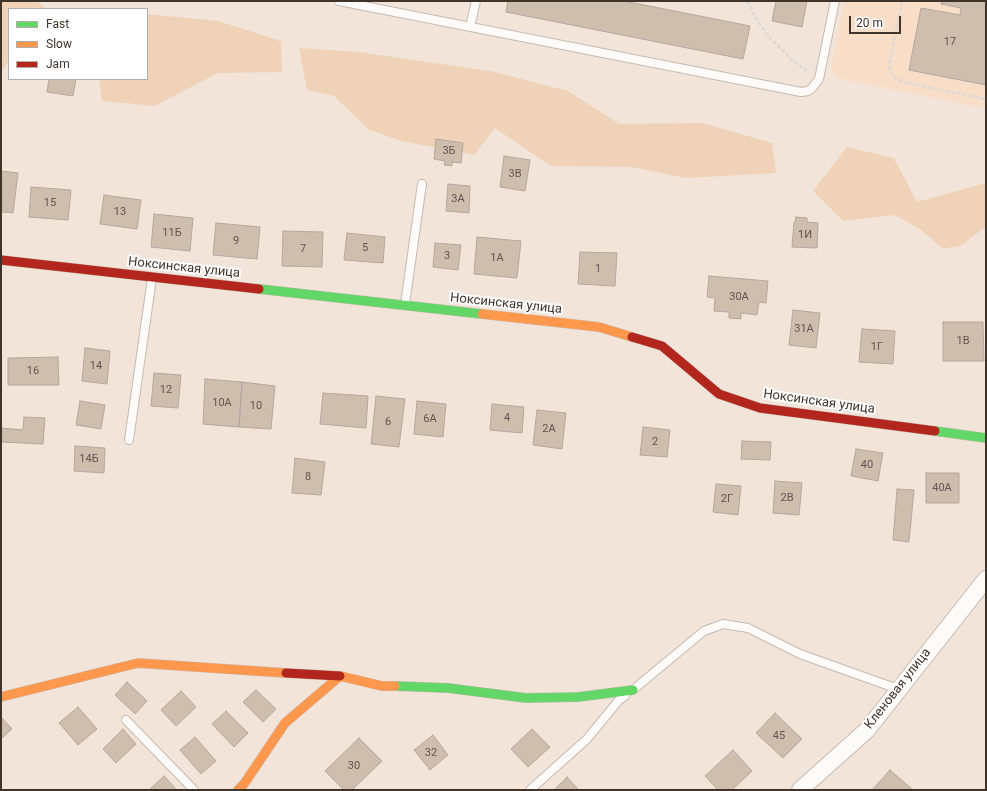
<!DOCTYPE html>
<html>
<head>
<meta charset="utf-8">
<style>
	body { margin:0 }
	#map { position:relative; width:987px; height:791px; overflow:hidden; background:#f2e4d8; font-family:Roboto,sans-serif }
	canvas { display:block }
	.frame { position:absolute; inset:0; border:2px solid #40342a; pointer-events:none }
	.legend { position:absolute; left:8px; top:8px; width:140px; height:72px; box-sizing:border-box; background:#fff; border:1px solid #b3aeaa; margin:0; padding:5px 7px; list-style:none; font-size:12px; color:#40342a }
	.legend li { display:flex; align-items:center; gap:8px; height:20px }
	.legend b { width:20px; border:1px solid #b3aeaa }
	.scale { position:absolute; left:849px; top:16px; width:52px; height:18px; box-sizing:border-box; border:2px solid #40342a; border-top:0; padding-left:5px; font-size:12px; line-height:14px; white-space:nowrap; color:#40342a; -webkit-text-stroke:3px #fff; paint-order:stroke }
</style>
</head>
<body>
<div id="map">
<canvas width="987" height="791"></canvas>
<div class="frame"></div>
<ul class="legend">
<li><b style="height:5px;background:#63d668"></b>Fast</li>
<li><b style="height:5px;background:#ff974d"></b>Slow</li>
<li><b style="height:5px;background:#b3261e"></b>Jam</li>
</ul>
<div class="scale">20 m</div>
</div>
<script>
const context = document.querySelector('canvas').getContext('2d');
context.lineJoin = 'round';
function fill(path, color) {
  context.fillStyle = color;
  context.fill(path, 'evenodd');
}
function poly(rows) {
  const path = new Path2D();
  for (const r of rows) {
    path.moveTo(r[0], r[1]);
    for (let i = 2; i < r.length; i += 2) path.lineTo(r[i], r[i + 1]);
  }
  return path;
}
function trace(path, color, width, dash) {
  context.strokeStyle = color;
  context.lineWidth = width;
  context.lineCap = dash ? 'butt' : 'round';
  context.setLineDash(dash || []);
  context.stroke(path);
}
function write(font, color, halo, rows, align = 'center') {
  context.font = font + ' Roboto,sans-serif';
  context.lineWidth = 4;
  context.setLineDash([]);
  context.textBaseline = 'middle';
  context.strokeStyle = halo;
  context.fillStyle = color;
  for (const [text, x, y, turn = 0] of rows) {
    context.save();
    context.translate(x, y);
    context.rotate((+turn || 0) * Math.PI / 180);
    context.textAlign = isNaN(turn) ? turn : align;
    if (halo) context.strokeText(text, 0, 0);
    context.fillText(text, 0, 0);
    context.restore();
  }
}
const built = poly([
	[845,1,986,1,986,108,836,78,831,69]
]);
const green = poly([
	[1,1,37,1,46,9,9,9,9,61,1,72],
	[147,14,218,21,281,41,282,72,218,73,154,106,102,101,99,79,147,79],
	[299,48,358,52,490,71,568,91,619,124,702,123,772,143,776,173,686,178,632,167,551,166,495,128,474,155,401,141,368,129,334,96,307,90],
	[847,147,894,158,917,202,986,183,986,227,960,246,943,249,919,228,894,215,843,221,813,191]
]);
const building = poly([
	[508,1,624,1,750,26,743,59,506,12,508,1],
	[776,1,807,1,802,27,772,21,776,1],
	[942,1,986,1,986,85,909,70,921,8,960,15,961,8,941,4,942,1],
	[49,79,76,79,73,96,47,92,49,79],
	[436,139,463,143,461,163,452,162,452,166,444,165,445,161,434,159,436,139],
	[504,156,530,160,525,191,500,187,504,156],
	[1,171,18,173,13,213,1,212,1,171],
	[448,184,470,186,469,213,446,211,448,184],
	[31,187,71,190,68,220,29,217,31,187],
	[104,195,141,200,137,229,100,224,104,195],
	[154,214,193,218,190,251,151,247,154,214],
	[796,217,807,218,807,222,818,223,817,248,792,247,794,222,795,222,796,217],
	[216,223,260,227,257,259,213,255,216,223],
	[283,231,323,232,322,267,282,266,283,231],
	[347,233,385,237,383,263,344,260,347,233],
	[477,237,521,241,517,278,474,274,477,237],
	[435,243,461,245,458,270,433,267,435,243],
	[580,252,617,253,615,286,578,284,580,252],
	[709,276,768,281,766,303,759,302,757,315,741,313,741,319,729,318,729,312,714,311,715,298,707,297,709,276],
	[793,310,820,313,816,348,789,345,793,310],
	[943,322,983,322,984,361,943,361,943,322],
	[862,329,895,331,893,364,859,362,862,329],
	[85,348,110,351,107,384,82,381,85,348],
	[58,357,59,385,8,385,8,358,58,357],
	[154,373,181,375,178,408,151,406,154,373],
	[205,379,242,382,239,427,203,424,205,379],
	[242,382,275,386,271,429,239,427,242,382],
	[323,393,368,396,366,428,320,424,323,393],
	[376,396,405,399,399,447,371,444,376,396],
	[80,401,105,405,101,429,76,425,80,401],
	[417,401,446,404,443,437,414,434,417,401],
	[492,404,524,407,522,433,490,430,492,404],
	[537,410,566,413,562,449,533,445,537,410],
	[24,417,45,418,43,444,1,442,1,428,23,430,24,417],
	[643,427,670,430,667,457,640,455,643,427],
	[742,441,771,442,770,460,741,459,742,441],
	[75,446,105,448,104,473,74,471,75,446],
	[856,449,883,453,878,481,851,476,856,449],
	[295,458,325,462,321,495,292,493,295,458],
	[926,473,959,473,959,503,926,503,926,473],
	[775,481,802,483,799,515,773,513,775,481],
	[716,484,741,486,738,515,713,512,716,484],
	[897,489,914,490,909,542,893,540,897,489],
	[127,682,147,701,135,714,115,695,127,682],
	[256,690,276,709,263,722,243,702,256,690],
	[181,691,196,707,176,726,161,710,181,691],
	[78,707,97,729,78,745,59,723,78,707],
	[226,711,248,733,234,747,212,724,226,711],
	[775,713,802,739,783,758,756,733,775,713],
	[1,717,12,729,1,739,1,717],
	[123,729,136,744,116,763,103,749,123,729],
	[532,729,550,747,528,767,511,749,532,729],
	[433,735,448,755,430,770,414,750,433,735],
	[195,737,216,761,201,774,180,750,195,737],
	[359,738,382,761,352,790,344,790,325,771,359,738],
	[733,750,752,771,732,790,718,790,705,776,733,750],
	[890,770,913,790,872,790,890,770],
	[164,776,177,790,149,790,164,776],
	[567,777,579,790,554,790,567,777]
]);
const path = poly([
	[747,1,758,22,768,36,792,60,807,71],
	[902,1,889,65,890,71,893,76,903,82,986,99]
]);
const lane = poly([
	[339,1,801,92,808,91,812,88,819,79,835,1],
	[470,27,476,1],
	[405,304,422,184],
	[129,440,152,278],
	[634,689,704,631,723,624,748,628,800,654,898,689],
	[126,720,194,790],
	[530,790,587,739,619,700,625,696]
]);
const street = poly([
	[800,790,867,730,986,579]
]);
const fast = poly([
	[259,289,482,314],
	[935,431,986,438],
	[395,686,448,688,526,698,578,697,633,690]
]);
const slow = poly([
	[482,314,599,327,632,337],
	[1,697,138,663,286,673],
	[238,790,244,784,285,723,340,676,382,686,395,686]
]);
const jam = poly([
	[1,260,259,289],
	[632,337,662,346,719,394,760,408,935,431],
	[286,673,340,676]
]);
const numberNames = [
	["17",950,42],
	["3Б",449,151],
	["3В",515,174],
	["3А",458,199],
	["15",50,203],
	["13",120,212],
	["11Б",172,233],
	["1И",805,235],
	["9",236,241],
	["5",365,248],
	["7",303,249],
	["3",447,256],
	["1А",497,258],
	["1",598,269],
	["30А",739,297],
	["31А",804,329],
	["1В",963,341],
	["1Г",877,347],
	["14",96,366],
	["16",33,371],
	["12",166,390],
	["10А",222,403],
	["10",256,406],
	["4",507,418],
	["6А",430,419],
	["6",388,422],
	["2А",549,429],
	["2",655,442],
	["14Б",89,459],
	["40",867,465],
	["8",308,477],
	["40А",942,488],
	["2В",787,498],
	["2Г",727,499],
	["45",779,736],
	["32",431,753],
	["30",354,766]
];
const streetNames = [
	["Ноксинская улица",184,268,6],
	["Ноксинская улица",506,304,6],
	["Ноксинская улица",819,402,8],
	["Кленовая улица",898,689,-52]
];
fill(built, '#f8dec7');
fill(green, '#efd2b8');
fill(building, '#cfbdad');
trace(building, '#b3a89d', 1);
trace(lane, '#c6bab0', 10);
trace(street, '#c6bab0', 18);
trace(fast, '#c6bab0', 10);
trace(slow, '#c6bab0', 10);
trace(jam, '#c6bab0', 10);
trace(path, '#ddd8d5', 2.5, [4, 2]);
trace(lane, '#fdfbf9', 8);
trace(street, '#fdfbf9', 16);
trace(fast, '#63d668', 9);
trace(slow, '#ff974d', 9);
trace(jam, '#b3261e', 9);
write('11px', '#64564b', null, numberNames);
write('13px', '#40342a', '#fff', streetNames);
</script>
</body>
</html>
